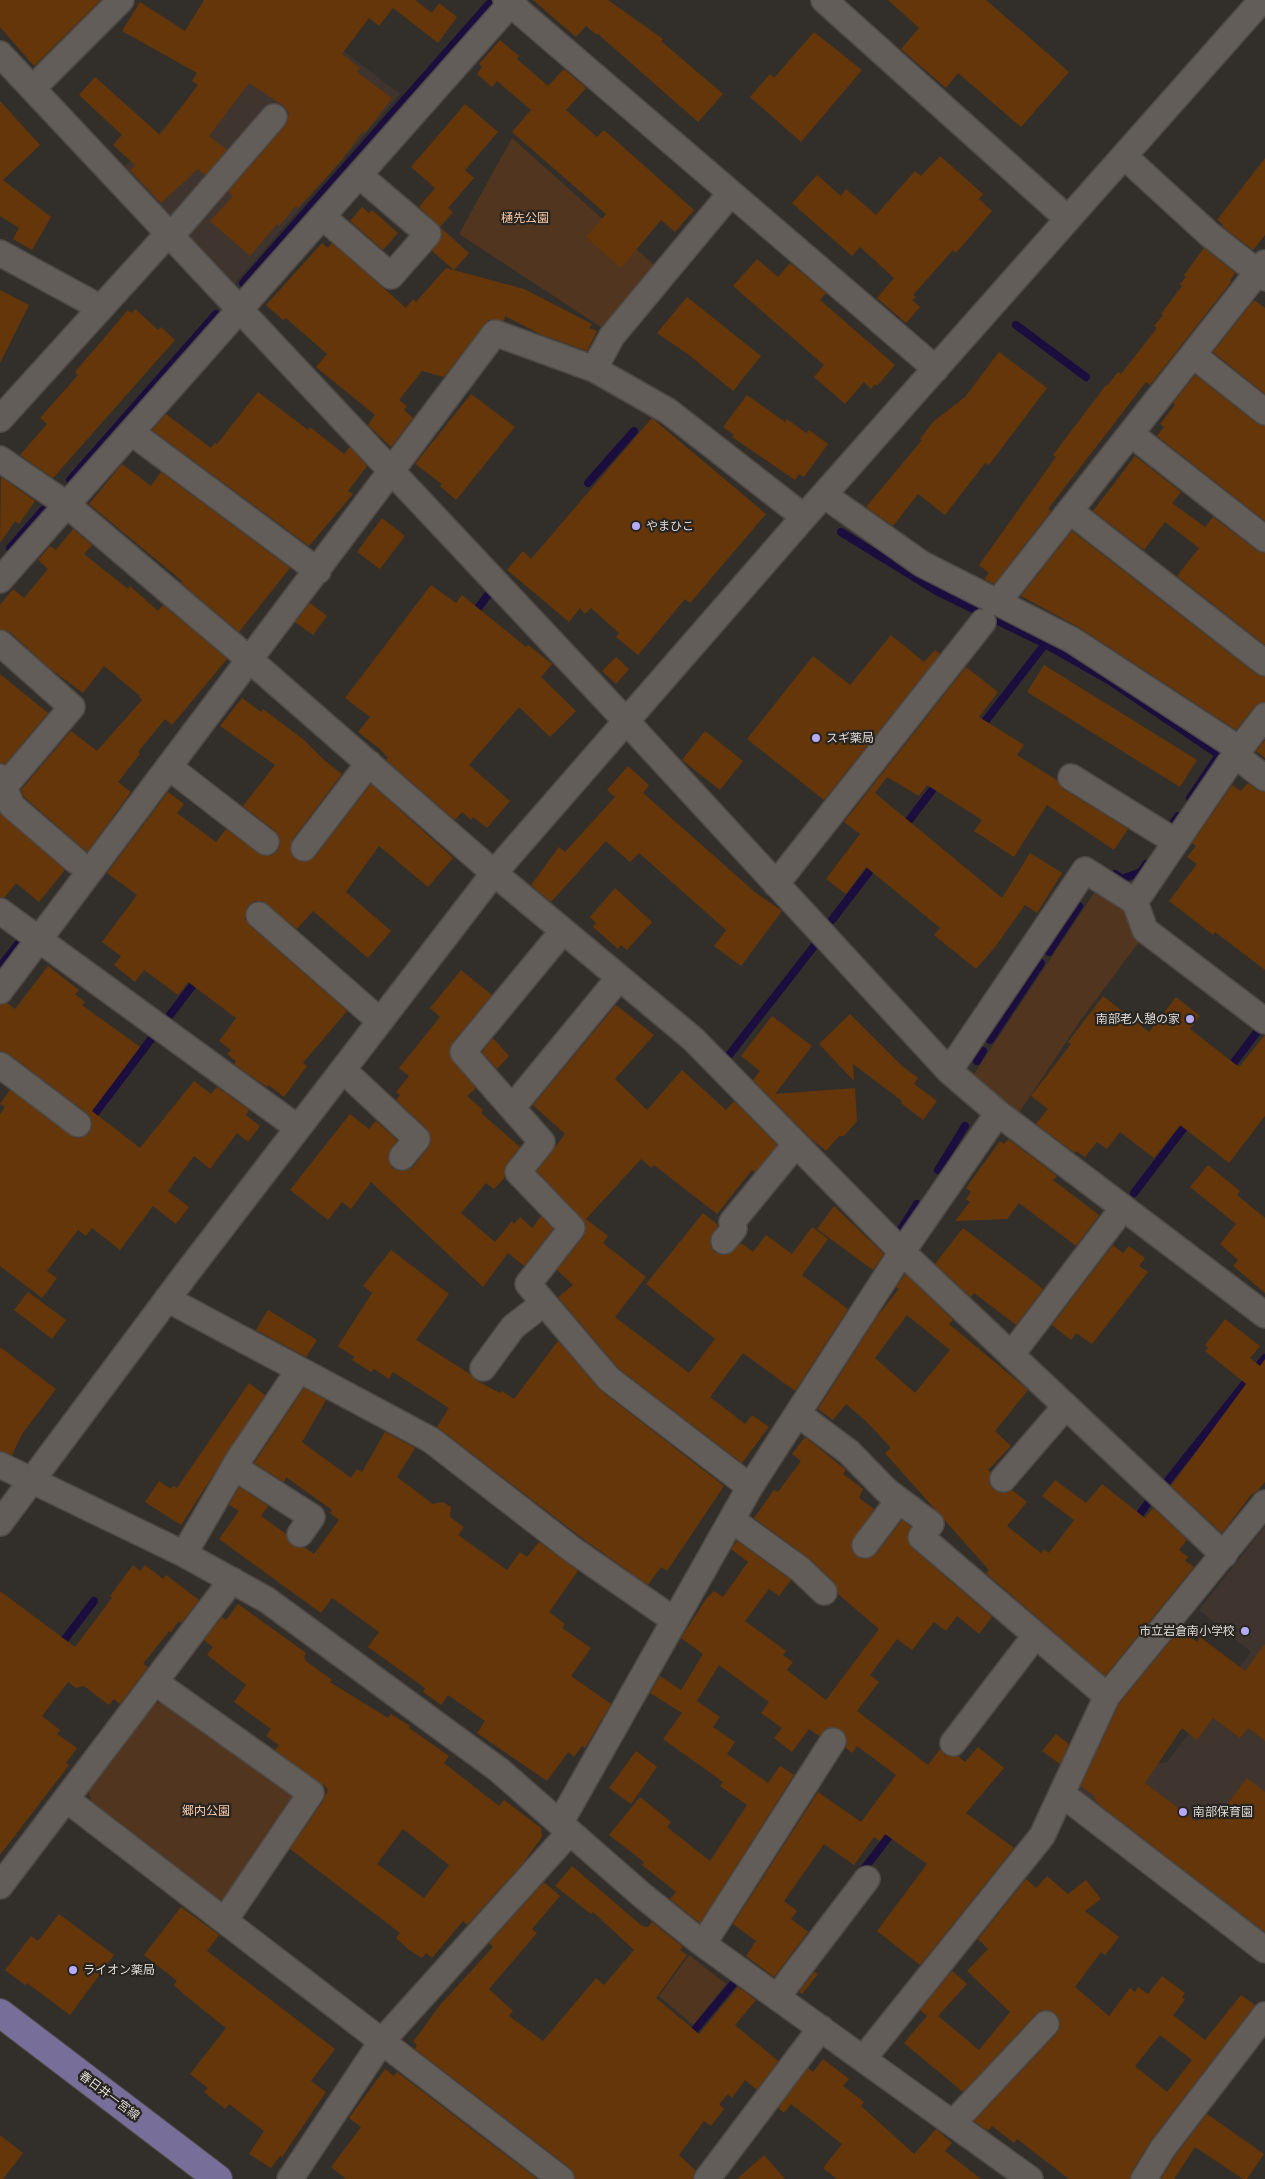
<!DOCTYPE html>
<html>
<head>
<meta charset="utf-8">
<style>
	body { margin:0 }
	canvas { display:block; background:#322e2a }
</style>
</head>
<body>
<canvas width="1265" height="2179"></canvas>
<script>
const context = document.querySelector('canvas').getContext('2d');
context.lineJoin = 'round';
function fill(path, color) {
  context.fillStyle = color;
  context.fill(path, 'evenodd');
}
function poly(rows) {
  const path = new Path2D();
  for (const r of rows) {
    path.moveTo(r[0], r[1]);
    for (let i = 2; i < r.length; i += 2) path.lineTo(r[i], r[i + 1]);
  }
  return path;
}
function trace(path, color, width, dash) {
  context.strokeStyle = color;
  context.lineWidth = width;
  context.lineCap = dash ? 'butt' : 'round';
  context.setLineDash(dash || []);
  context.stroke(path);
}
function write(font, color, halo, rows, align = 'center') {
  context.font = font + ' Figtree,"Noto Sans JP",sans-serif';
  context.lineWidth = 4.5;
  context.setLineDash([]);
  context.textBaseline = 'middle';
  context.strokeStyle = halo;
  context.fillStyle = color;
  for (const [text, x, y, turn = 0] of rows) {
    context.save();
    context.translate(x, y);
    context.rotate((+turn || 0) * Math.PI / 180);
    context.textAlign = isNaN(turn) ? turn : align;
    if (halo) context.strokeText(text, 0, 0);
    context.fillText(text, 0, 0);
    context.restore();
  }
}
const built = poly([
	[270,0,276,0,400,94,234,284,124,166,147,148],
	[1265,1526,1265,1940,1077,1793,1075,1785,1098,1738,1138,1761,1153,1764,1167,1762,1251,1652,1199,1610]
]);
const green = poly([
	[512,138,654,265,604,329,459,234],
	[1096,890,1125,909,1142,938,1080,1021,1019,1113,972,1077],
	[163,1702,292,1789,294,1802,226,1901,218,1905,92,1804,88,1789,151,1705],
	[689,1955,726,1984,693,2025,659,1996]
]);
const stream = poly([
	[243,283,489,4],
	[1016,325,1086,377],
	[70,480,216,314],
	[588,483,634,431],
	[841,532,938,592,1045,644,1110,681,1219,755,1190,798],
	[10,548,43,510],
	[473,615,490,592],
	[980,728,1045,644],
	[904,827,939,781],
	[1170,828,1178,816],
	[1115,874,1122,879,1141,872,1146,864],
	[832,920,875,864],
	[240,922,262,893],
	[1049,952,1079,906],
	[0,967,21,940],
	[170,1015,199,977],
	[990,1040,1041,963],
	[726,1059,815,945],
	[977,1061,983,1051],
	[1228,1070,1261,1027],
	[71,1145,155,1034],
	[938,1170,965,1126],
	[1134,1193,1189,1121],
	[900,1231,917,1204],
	[1166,1483,1265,1358],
	[1134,1522,1150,1500],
	[59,1647,94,1601],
	[860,1874,894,1830],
	[688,2038,733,1984]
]);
const building = poly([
	[0,0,101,0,34,66,0,27],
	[204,0,415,0,432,13,439,3,457,17,438,43,393,8,379,26,369,18,342,54,360,68,357,72,392,98,365,133,363,131,340,162,298,208,296,206,279,226,277,224,250,256,210,221,233,196,228,192,285,126,289,113,284,106,249,83,209,136,227,150,205,175,198,169,161,203,130,170,135,165,113,145,122,135,79,95,95,77,160,135,198,85,192,81,197,73,122,31,140,2,185,31],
	[533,0,608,0,663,39,661,41,723,94,698,122,598,34,597,35,586,26,576,37],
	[888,0,986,0,1069,72,1021,127,958,73,946,88,901,49,919,28],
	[814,32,862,70,801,142,750,97,770,74,774,78],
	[500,40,519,56,517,59,548,86,564,69,586,88,566,110,597,137,604,130,694,210,675,232,661,220,621,268,586,237,606,214,512,132,531,110,497,81,492,87,477,74,482,67,479,64],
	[0,101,40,145,3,180,51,217,32,250,13,239,19,228,0,216],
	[465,104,498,132,465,170,474,178,448,208,453,212,440,227,419,207,435,188,411,167],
	[940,156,983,194,979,199,992,211,956,253,953,250,913,295,916,297,912,300,920,307,906,323,877,298,894,278,860,247,852,256,792,203,817,175,841,196,846,189,876,215,915,171,921,176],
	[1265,158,1265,235,1253,250,1222,226,1223,224,1217,220],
	[362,207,369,213,372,210,398,233,383,250,350,221],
	[441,228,469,253,454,270,432,251,442,237],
	[322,243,328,248,332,243,406,308,413,299,416,302,446,268,524,289,592,324,589,328,597,331,587,351,540,334,505,316,504,321,488,320,444,377,422,371,399,400,407,406,404,410,413,418,391,447,368,425,375,415,316,367,327,354,286,318,283,320,266,305],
	[1204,248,1235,273,1230,281,1231,282,1150,385,1146,382,1048,509,1051,511,994,584,984,579,989,573,979,565,1056,457,1053,455,1106,385,1107,386,1118,372,1121,374,1157,328,1154,326,1163,315,1161,314,1182,286,1180,284,1186,277,1184,275],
	[757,259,778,277,790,263,826,293,820,300,895,365,877,386,875,384,871,389,864,382,845,404,814,377,824,365,733,286],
	[0,290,29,305,0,363],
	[687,297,761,356,733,391,689,355,657,333],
	[1254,300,1265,308,1265,394,1213,352],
	[135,309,158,330,161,327,175,340,53,478,20,455,47,424,40,418,78,375,75,372,128,310,132,313],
	[999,352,1047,388,989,465,985,463,945,515,918,494,893,526,866,507,922,440,920,439,933,422,965,397],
	[1195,375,1256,423,1265,426,1265,521,1157,436,1164,427,1160,424,1175,405,1173,403],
	[258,392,308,430,310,427,344,454,350,447,367,466,348,491,353,494,309,546,152,430,166,414,211,448,215,443,217,444],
	[471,394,515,427,456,500,440,486,442,484,415,464],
	[747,395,785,422,787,419,806,433,809,430,828,444,804,477,799,474,795,480,732,437,734,435,723,427],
	[652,418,766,514,690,603,685,599,638,655,616,637,619,633,591,608,585,614,580,608,569,622,507,570,523,551,531,559],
	[1135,456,1181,492,1172,503,1205,527,1213,517,1256,550,1265,553,1265,645,1177,576,1199,548,1165,522,1144,550,1093,511],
	[122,464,151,486,161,472,290,568,239,632,181,583,182,581,89,504],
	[1,477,35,501,19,524,15,521,0,543],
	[382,518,405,536,380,569,357,552],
	[73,529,92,545,84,554,128,589,130,586,158,611,163,605,227,659,172,725,165,719,138,752,140,754,118,782,131,792,87,852,24,797,21,790,71,731,97,751,142,700,139,697,140,696,104,666,83,693,49,668,10,632,0,629,0,605,13,589,24,598,48,569,38,560,50,546,56,550],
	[1072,531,1256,674,1265,677,1265,702,1254,707,1236,730,1080,628,1021,596],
	[431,585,456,603,462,595,526,647,528,645,552,664,541,677,576,711,550,737,519,707,469,765,510,801,487,828,473,817,471,820,462,812,455,820,386,760,388,758,380,749,358,732,370,717,345,698],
	[310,603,327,616,313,635,295,622],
	[891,635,924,662,935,650,940,654,824,800,747,739,813,656,850,685],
	[616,657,629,669,616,684,602,671],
	[1044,665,1197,760,1180,787,1027,692],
	[966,667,998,692,979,717,1024,745,1017,755,1058,781,1063,789,1128,829,1114,850,1047,805,1014,857,974,831,982,820,927,785,919,796,887,777,875,793,1002,898,1030,853,1062,873,1037,913,1025,905,995,947,976,969,934,935,940,928,866,867,846,894,826,879,860,834,844,822],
	[0,674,48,713,5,764,0,763],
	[242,698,261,712,263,709,304,740,324,760,342,774,292,840,291,853,296,860,309,861,315,857,371,784,453,858,428,887,379,846,346,892,391,931,368,958,313,911,297,929,262,901,255,901,248,906,245,919,250,926,347,1011,303,1063,307,1066,284,1097,269,1085,267,1087,234,1064,236,1061,227,1054,231,1050,219,1041,236,1018,188,982,178,995,144,970,135,982,114,965,121,956,102,942,137,895,107,873,168,792,184,804,177,813,216,842,226,829,264,856,272,855,278,850,280,843,275,831,243,806,275,765,220,726],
	[705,731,743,761,720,790,682,760],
	[1265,740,1265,758,1256,751],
	[628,766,649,785,643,793,756,893,782,911,741,966,714,946,726,930,639,853,630,862,606,841,551,902,531,885,559,847,565,852,615,797,607,790],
	[1248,783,1257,790,1265,792,1265,970,1215,932,1213,935,1169,901,1197,864,1187,857,1196,846,1192,843,1232,785,1241,791],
	[0,813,65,870,39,902,16,883,4,898,0,897],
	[615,888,652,922,627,950,621,945,618,949,593,927,596,923,590,917],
	[48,966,79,990,75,994,85,1002,82,1005,140,1047,92,1111,140,1148,194,1081,211,1094,217,1087,249,1110,246,1115,260,1126,248,1142,237,1133,210,1169,194,1156,168,1191,189,1207,176,1224,153,1206,120,1250,92,1228,86,1236,78,1230,47,1271,57,1278,42,1298,0,1266,0,1114,5,1107,0,1104,10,1090,76,1138,83,1137,89,1133,92,1126,91,1119,87,1113,9,1054,0,1051,0,1005,7,1003,15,1009],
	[461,970,492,995,452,1043,449,1056,476,1088,467,1096,483,1110,481,1113,520,1147,507,1163,505,1177,494,1189,486,1183,461,1213,495,1242,512,1221,514,1224,520,1217,532,1228,541,1216,553,1229,524,1266,496,1243,508,1253,483,1287,371,1182,351,1209,342,1202,328,1220,290,1190,350,1114,369,1129,376,1121,397,1140,388,1155,392,1168,399,1171,406,1171,413,1167,428,1148,431,1141,427,1129,396,1100,400,1095,396,1092,409,1076,399,1068,440,1017,430,1008],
	[1103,996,1149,1032,1176,997,1200,1016,1190,1029,1239,1067,1265,1035,1265,1116,1229,1163,1180,1125,1154,1158,1120,1132,1107,1149,1097,1142,1085,1157,1076,1151,1075,1153,1036,1124,1048,1109,1031,1096,1071,1044,1068,1042],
	[616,1005,654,1035,615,1079,647,1110,682,1070,726,1110,734,1101,777,1145,755,1172,752,1170,717,1214,654,1165,651,1168,641,1159,586,1219,608,1236,603,1243,646,1277,615,1317,689,1373,715,1339,646,1284,703,1213,718,1225,710,1238,710,1245,714,1252,722,1255,729,1254,741,1243,753,1252,766,1235,792,1254,812,1227,828,1239,802,1275,848,1309,795,1391,743,1353,710,1397,745,1424,752,1415,769,1427,742,1463,619,1369,558,1297,573,1285,557,1270,584,1236,586,1224,537,1171,565,1134,533,1105],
	[850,1014,902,1066,918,1078,914,1084,937,1101,923,1120,901,1103,902,1101,853,1064,854,1081,819,1044],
	[772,1016,812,1046,775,1094,855,1088,857,1121,844,1136,839,1136,826,1151,810,1138,753,1080,760,1071,741,1056],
	[493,1038,509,1056,497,1069,482,1052],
	[1008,1139,1057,1176,1053,1180,1099,1215,1076,1246,1019,1203,1007,1219,955,1221,970,1202,966,1199,971,1192,966,1188,1000,1141,1004,1144],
	[1208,1165,1240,1191,1237,1195,1265,1218,1265,1293,1233,1266,1238,1260,1220,1244,1236,1224,1190,1187],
	[834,1206,884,1254,873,1270,817,1229],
	[963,1228,1043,1289,1016,1325,974,1293,971,1297,935,1264],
	[1113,1245,1123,1253,1129,1246,1145,1258,1139,1266,1148,1272,1092,1344,1076,1333,1071,1340,1052,1325],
	[391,1250,449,1294,416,1340,470,1374,475,1380,500,1393,502,1391,514,1399,558,1341,600,1390,724,1486,667,1571,661,1567,648,1585,582,1538,437,1427,449,1408,393,1372,389,1379,374,1369,371,1372,352,1360,354,1357,338,1346,372,1293,363,1286],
	[905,1274,953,1320,949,1324,1028,1390,995,1431,1011,1446,988,1470,991,1472,989,1483,994,1490,1001,1493,1012,1490,1027,1502,1007,1526,1041,1553,1044,1549,1049,1553,1074,1520,1042,1496,1055,1480,1086,1503,1102,1484,1145,1518,1153,1508,1187,1540,1179,1550,1188,1557,1185,1561,1194,1567,1105,1676,986,1573,989,1570,885,1453,891,1448,867,1422,846,1404,833,1420,818,1409,878,1315,899,1289,896,1287],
	[907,1315,950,1350,915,1393,875,1358],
	[28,1292,66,1320,52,1339,14,1310],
	[268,1310,317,1340,306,1357,256,1330],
	[1225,1319,1260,1346,1250,1358,1260,1366,1265,1359,1265,1482,1257,1491,1251,1495,1222,1533,1171,1486,1246,1384,1205,1351,1208,1348,1205,1345],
	[0,1347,56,1389,22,1434,12,1455,0,1451],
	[249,1383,265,1395,181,1525,145,1502,159,1481,171,1489,173,1486,177,1488],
	[304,1388,326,1400,302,1442,351,1478,357,1469,362,1472,385,1432,415,1448,397,1477,433,1504,443,1502,451,1507,450,1517,464,1527,458,1535,507,1570,520,1552,527,1557,539,1542,578,1571,549,1612,565,1624,562,1628,591,1648,571,1676,611,1704,585,1748,582,1746,574,1757,568,1752,547,1781,477,1733,485,1721,448,1695,441,1705,423,1692,425,1688,368,1647,379,1632,332,1598,321,1613,219,1539,239,1511,229,1505,239,1487,268,1506,261,1516,286,1534,291,1545,304,1547,314,1554,339,1520,330,1513,332,1510,286,1477,284,1482,254,1463],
	[805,1437,846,1470,843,1474,863,1489,859,1498,874,1509,851,1543,852,1550,856,1556,864,1559,876,1554,902,1520,911,1527,907,1535,912,1548,992,1617,979,1634,957,1616,946,1631,934,1622,912,1650,897,1639,870,1675,879,1682,857,1711,928,1765,940,1749,945,1755,958,1756,965,1762,978,1747,1004,1768,966,1813,1014,1848,920,1965,877,1931,927,1864,885,1834,880,1841,874,1837,854,1865,824,1844,784,1901,797,1911,791,1919,808,1932,774,1977,746,1956,756,1941,733,1924,818,1792,861,1822,896,1775,857,1746,852,1753,846,1748,847,1741,845,1734,834,1727,826,1729,819,1736,809,1729,792,1752,774,1738,782,1728,761,1713,769,1702,719,1665,697,1701,720,1717,713,1727,735,1742,727,1754,768,1783,780,1766,794,1775,700,1923,670,1899,676,1892,642,1865,644,1862,609,1835,640,1797,671,1822,667,1827,710,1861,747,1805,720,1786,723,1782,663,1739,682,1713,650,1693,660,1676,681,1690,703,1654,681,1638,706,1599,714,1591,723,1597,748,1562,731,1549,737,1541,791,1580,779,1596,769,1589,745,1621,786,1651,783,1655,793,1662,787,1670,826,1700,879,1629,838,1594,834,1582,810,1559,754,1518,774,1490,778,1492,801,1461,792,1454],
	[133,1565,140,1571,145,1565,163,1579,166,1575,199,1600,181,1623,179,1621,171,1632,169,1631,143,1664,148,1667,120,1704,114,1699,109,1705,84,1686,76,1688,68,1682,42,1716,60,1730,57,1734,77,1748,66,1763,69,1765,0,1855,0,1591,75,1647,112,1598,110,1596],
	[238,1604,306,1653,304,1657,306,1661,332,1680,330,1682,388,1718,391,1714,410,1726,409,1728,449,1756,444,1763,499,1806,504,1800,541,1828,542,1837,523,1863,467,1925,463,1921,432,1958,426,1953,422,1958,409,1950,396,1938,400,1933,290,1849,323,1801,328,1789,275,1750,279,1745,266,1736,271,1729,234,1702,246,1685,207,1655,213,1647,204,1640,222,1617,226,1620],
	[403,1829,449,1865,424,1898,377,1864],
	[1180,1629,1197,1642,1200,1637,1245,1671,1265,1644,1265,1741,1248,1728,1240,1738,1213,1718,1197,1740,1182,1728,1145,1783,1197,1822,1208,1807,1219,1815,1247,1778,1265,1792,1265,1932,1101,1806,1094,1798,1095,1796,1081,1786,1119,1704],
	[1056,1734,1069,1744,1060,1764,1042,1751],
	[636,1751,657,1767,631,1804,609,1788],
	[572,1866,642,1926,648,1927,652,1922,683,1947,680,1950,687,1955,656,1998,699,2034,738,1987,756,2000,735,2025,778,2061,757,2090,745,2080,732,2098,728,2094,719,2104,724,2109,711,2126,704,2121,679,2155,695,2170,693,2179,575,2179,570,2168,415,2049,417,2045,413,2042,440,2005,493,1947,489,1943,544,1882,560,1896,532,1929,537,1933,489,1989,513,2011,509,2016,543,2041,596,1978,604,1985,634,1950,593,1912,591,1914,555,1886],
	[1047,1876,1068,1894,1086,1880,1101,1899,1085,1911,1119,1937,1105,1955,1101,1952,1075,1987,1109,2016,1130,1988,1135,1992,1138,1987,1148,1994,1162,1976,1185,1993,1182,1997,1185,2000,1173,2015,1205,2040,1241,1995,1255,2005,1152,2139,1132,2171,1130,2179,1069,2179,1017,2139,1014,2143,992,2126,988,2131,974,2121,1056,2034,1060,2028,1060,2020,1055,2013,1042,2010,1036,2014,963,2092,904,2043,927,2016,920,2010,952,1971,967,1984,938,2016,979,2050,1010,2012,967,1971,988,1949,978,1939,1026,1879,1036,1888],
	[1160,2035,1192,2060,1167,2092,1135,2066],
	[181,1907,219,1935,207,1951,335,2049,311,2081,326,2092,282,2157,280,2156,271,2168,249,2154,264,2131,229,2104,225,2109,204,2092,208,2088,190,2074,226,2028,187,1997,174,1985,177,1981,144,1955],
	[59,1914,114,1955,70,2015,27,1983,25,1985,5,1970,31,1936,38,1941],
	[814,1972,818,1974,802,1994,799,1992],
	[823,2059,849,2079,843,2086,864,2102,861,2106,914,2154,936,2129,952,2143,945,2151,981,2179,837,2179,823,2168,842,2144,791,2104,784,2113,778,2108,808,2068,813,2072],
	[385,2069,394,2076,397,2072,537,2179,346,2179,331,2167,361,2127,349,2118],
	[1207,2114,1264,2154,1247,2179,1243,2179,1195,2147,1174,2179,1161,2179,1175,2156],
	[0,2135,23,2153,3,2179,0,2179],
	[764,2155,785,2179,737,2179]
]);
const minor = poly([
	[506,0,936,369],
	[824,0,1068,219],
	[0,54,627,722,949,1071,998,1113,1265,1315],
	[33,88,121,0],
	[1124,156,1209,234,1265,278],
	[731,193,612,336,594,369,668,411,804,517],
	[323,217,391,276,428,234,359,175],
	[170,237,274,117],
	[0,253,101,308],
	[1193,355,1265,412],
	[0,419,168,234],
	[131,432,318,571],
	[1131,434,1265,539],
	[0,459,66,504,250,660,494,873,693,1039,902,1252,1224,1555],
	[824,495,922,564,1072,640,1239,749],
	[1070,511,1265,663],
	[0,580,514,0],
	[997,603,1265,263],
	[0,643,72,707,4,787],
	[1235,755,1265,778],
	[169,767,266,842],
	[0,777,12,806,76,861],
	[1071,777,1176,842],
	[304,848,369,763],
	[776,884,983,622],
	[1135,902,1235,755,1265,716],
	[0,911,298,1128],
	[259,915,380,1021],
	[619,978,512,1108,542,1142,518,1172,572,1228,528,1284,609,1379,750,1487],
	[0,991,495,333,594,369],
	[0,1065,78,1124],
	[343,1070,417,1139,402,1157],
	[949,1071,1085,870,1135,902,1145,930,1265,1021],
	[512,1108,463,1052,563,931],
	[724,1241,734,1229,732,1222,796,1144],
	[167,1299,431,1440,573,1550,674,1620],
	[1011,1355,1123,1208],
	[483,1368,513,1327,544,1303],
	[798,1414,849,1452,887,1491,931,1524,921,1537,1107,1696],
	[0,1465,184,1554,267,1600,499,1770,643,1896,703,1944,1030,2179],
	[234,1467,312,1517,300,1534],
	[1003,1479,1066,1406],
	[732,1520,800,1569,824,1592],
	[0,1523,186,1274,494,873,804,517,1262,0],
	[865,1545,899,1500],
	[184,1554,239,1459,299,1370],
	[155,1682,311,1793,225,1920],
	[953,1743,1035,1636],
	[1062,1794,1265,1950],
	[66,1799,561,2179],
	[560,1823,750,1487,902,1252,998,1113],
	[0,1886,232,1580],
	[703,1944,833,1741],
	[777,1997,867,1879],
	[863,2059,1042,1836,1107,1696,1265,1503],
	[953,2123,1046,2024],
	[290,2179,382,2041,570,1832],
	[707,2179,821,2028],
	[1144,2179,1163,2148,1265,2015]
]);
const major = poly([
	[0,2013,218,2179]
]);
const markers = [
	[636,526,5,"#b7abf7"],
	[816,738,5,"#b7abf7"],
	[1190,1019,5,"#b7abf7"],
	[1245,1631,5,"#b7abf7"],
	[1183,1812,5,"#b7abf7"],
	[73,1970,5,"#b7abf7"]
];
const parkNames = [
	["樋先公園",525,218],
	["郷内公園",206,1811]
];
const poiNames = [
	["やまひこ",646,526],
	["スギ薬局",826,738],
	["南部老人憩の家",1180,1019,"right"],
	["市立岩倉南小学校",1235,1631,"right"],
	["南部保育園",1193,1812],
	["ライオン薬局",83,1970]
];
const streetNames = [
	["春日井一宮線",109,2096,37]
];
fill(built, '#3f342e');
fill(green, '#51351f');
trace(stream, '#1b0d3d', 8);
fill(building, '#653609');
trace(minor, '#4d4946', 28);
trace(major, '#4d4946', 30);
trace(minor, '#625d59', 25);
trace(major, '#786e9a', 28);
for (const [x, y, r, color] of markers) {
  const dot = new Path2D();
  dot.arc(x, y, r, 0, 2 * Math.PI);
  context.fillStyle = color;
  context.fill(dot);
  trace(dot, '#282420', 2);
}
write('12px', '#fbcbaa', '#282420', parkNames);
write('12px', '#dfdbd9', '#282420', poiNames, 'left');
write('12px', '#dfdbd9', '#282420', streetNames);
</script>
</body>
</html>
